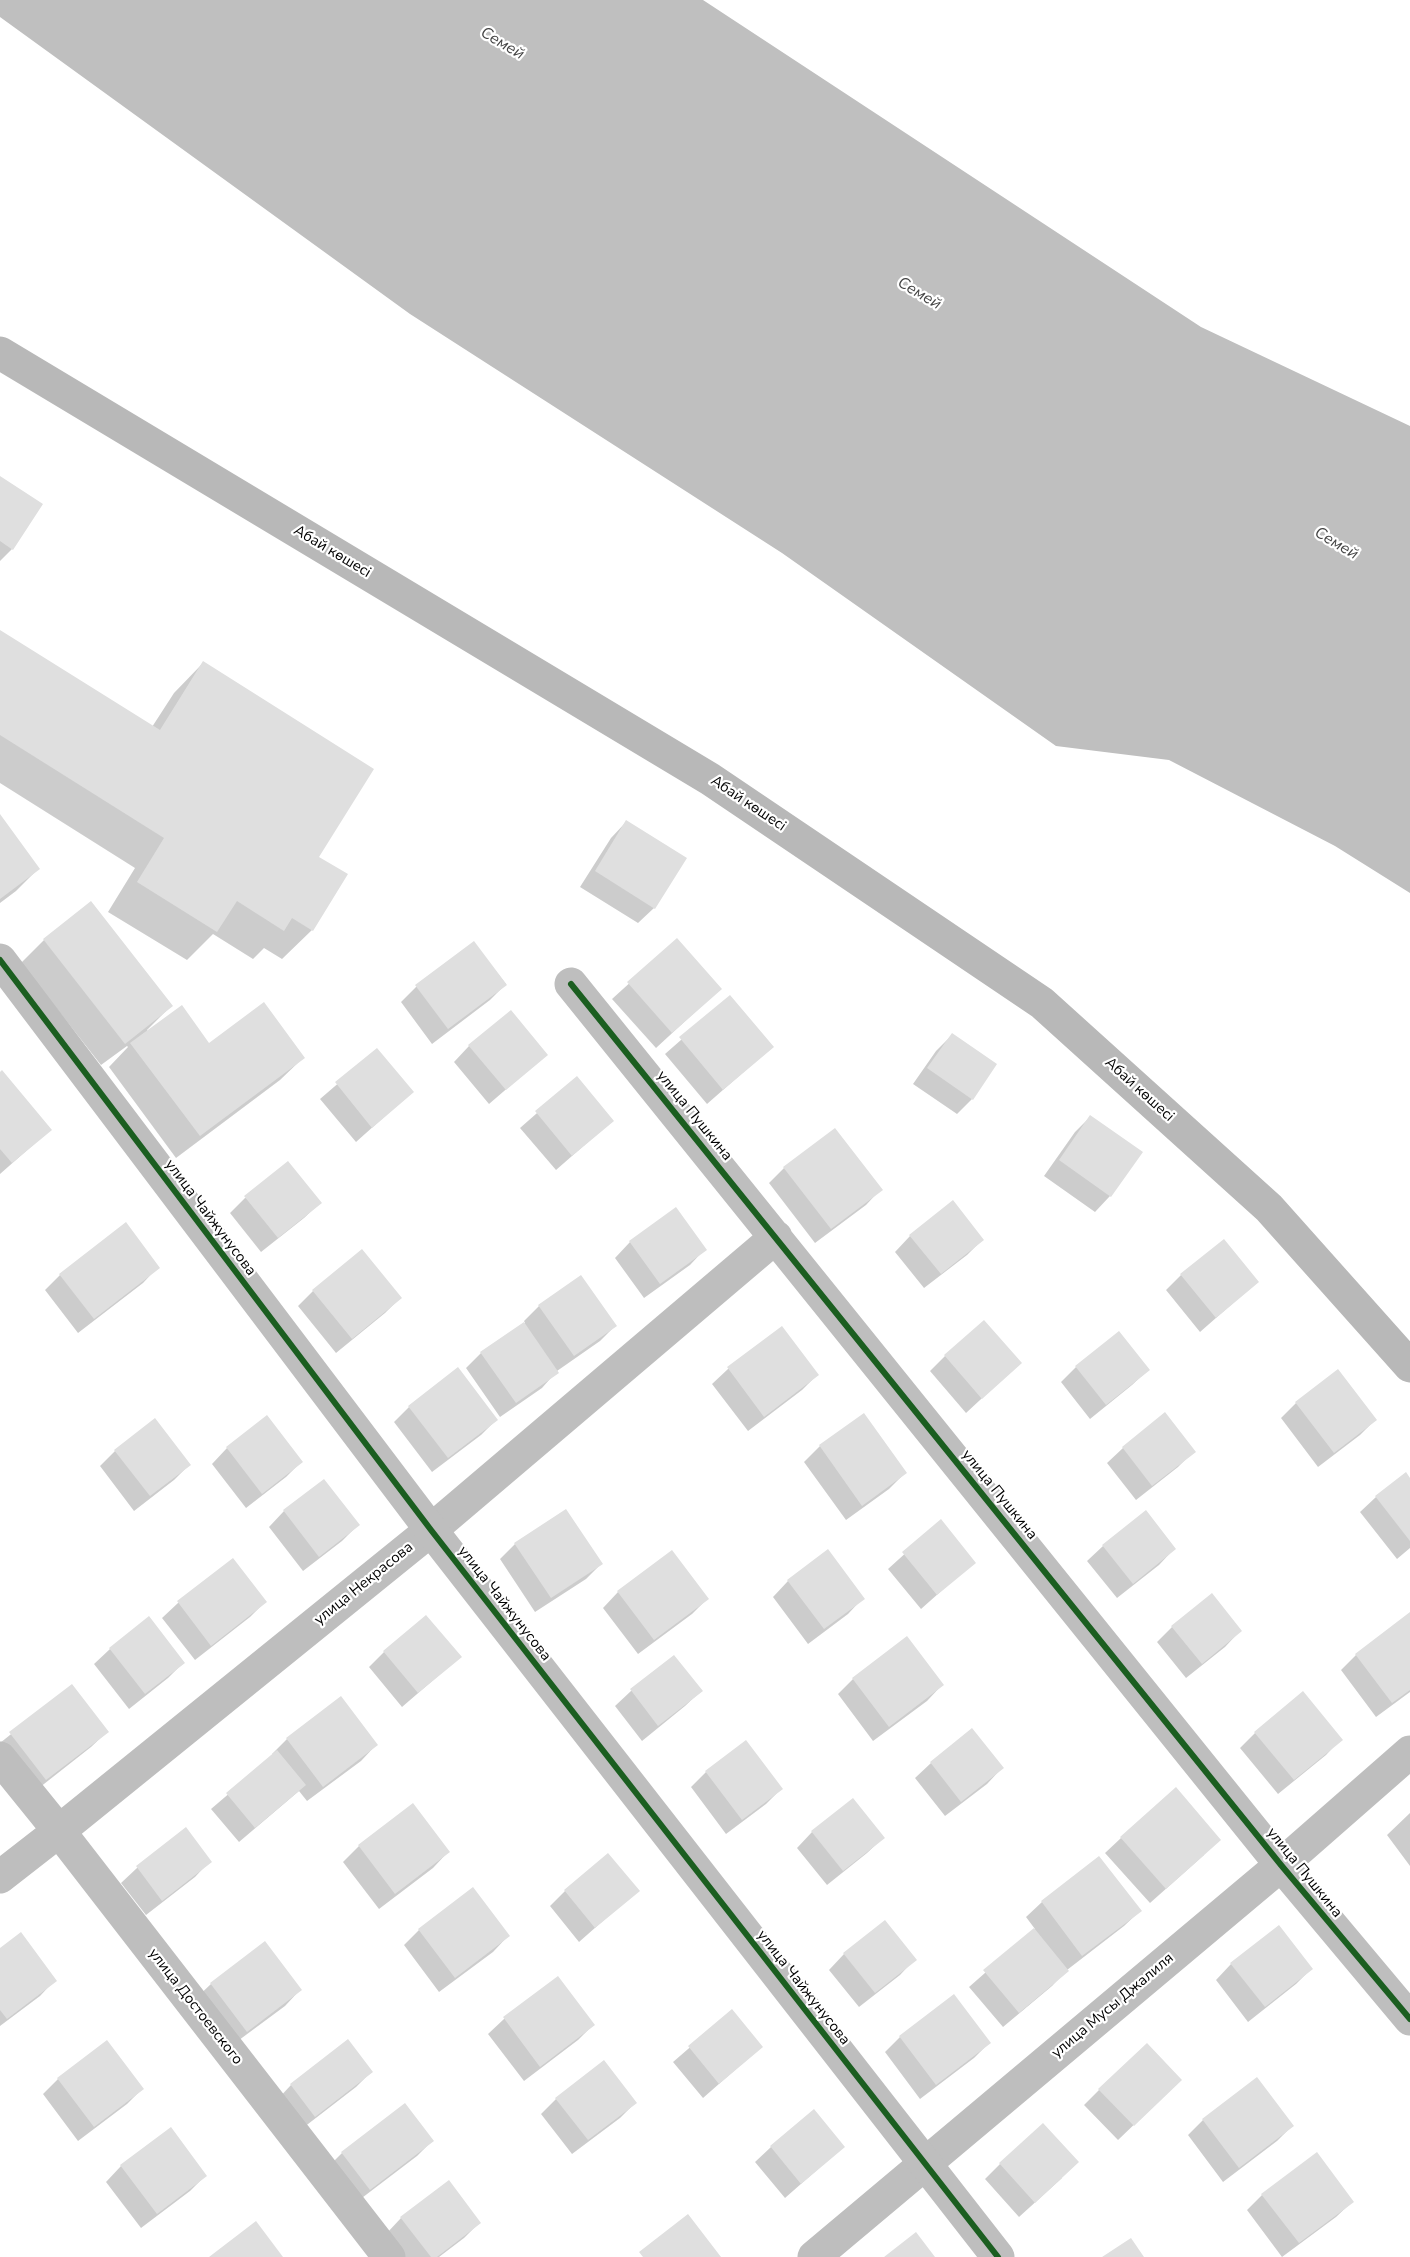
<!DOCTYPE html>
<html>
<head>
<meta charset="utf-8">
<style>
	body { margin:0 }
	canvas { display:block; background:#fff }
</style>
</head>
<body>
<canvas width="1410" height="2257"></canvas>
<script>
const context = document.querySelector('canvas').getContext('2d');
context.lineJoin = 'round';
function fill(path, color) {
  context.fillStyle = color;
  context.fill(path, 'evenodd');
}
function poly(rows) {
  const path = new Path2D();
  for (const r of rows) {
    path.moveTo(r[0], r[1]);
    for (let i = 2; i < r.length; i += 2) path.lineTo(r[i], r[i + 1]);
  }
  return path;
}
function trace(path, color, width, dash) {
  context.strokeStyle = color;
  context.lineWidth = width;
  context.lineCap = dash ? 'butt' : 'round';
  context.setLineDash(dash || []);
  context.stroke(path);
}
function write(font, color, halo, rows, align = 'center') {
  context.font = font + ' "Nunito Sans",sans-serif';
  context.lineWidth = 4.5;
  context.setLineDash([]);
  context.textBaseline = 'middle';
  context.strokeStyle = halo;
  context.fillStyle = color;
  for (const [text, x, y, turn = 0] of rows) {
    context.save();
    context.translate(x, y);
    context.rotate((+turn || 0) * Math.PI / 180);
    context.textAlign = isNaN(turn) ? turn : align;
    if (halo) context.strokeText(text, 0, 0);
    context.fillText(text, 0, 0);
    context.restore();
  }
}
const water = poly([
	[0,0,703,0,1201,327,1410,426,1410,893,1335,846,1169,760,1056,746,782,553,410,314,0,17]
]);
const shadow = poly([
	[0,478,12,549,0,561],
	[0,632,152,727,174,693,203,663,312,930,282,959,264,948,253,959,213,934,187,960,108,912,135,868,0,783],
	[0,816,38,869,16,891,0,903],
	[626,822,654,908,638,923,580,887,611,838],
	[91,903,171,1006,147,1030,148,1032,209,1045,303,1058,280,1080,176,1158,109,1067,128,1047,127,1046,101,1065,21,963,44,940],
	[677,940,720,989,656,1048,612,999],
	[474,943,506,984,490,1000,432,1044,401,1002,416,987],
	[730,997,772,1047,707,1104,665,1054],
	[952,1035,972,1099,957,1114,913,1084,936,1051],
	[469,1046,546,1055,489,1104,454,1062],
	[377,1050,412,1092,356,1142,320,1099],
	[0,1074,50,1130,0,1174],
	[577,1078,612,1121,556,1170,520,1128],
	[1090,1117,1141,1152,1110,1196,1095,1212,1044,1176,1075,1132],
	[784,1168,881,1189,866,1205,815,1243,769,1183],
	[245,1198,320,1203,304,1218,261,1252,230,1213],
	[910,1236,982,1240,967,1255,924,1288,895,1252],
	[630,1242,705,1249,690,1265,644,1298,615,1258],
	[158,1267,143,1283,78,1333,45,1290,60,1275],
	[1181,1275,1257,1282,1200,1332,1166,1290],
	[313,1291,400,1298,385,1313,336,1353,298,1306],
	[539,1306,615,1326,600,1341,557,1371,542,1388,500,1417,466,1368,481,1353,525,1323,524,1321],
	[782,1328,817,1375,802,1390,748,1431,712,1384,728,1369],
	[945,1356,1020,1363,966,1413,930,1371],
	[1076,1367,1148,1370,1132,1385,1090,1419,1061,1382],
	[1296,1403,1375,1420,1360,1435,1318,1467,1281,1418],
	[409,1407,496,1420,481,1435,432,1472,394,1422],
	[863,1415,905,1473,889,1489,846,1520,804,1462,820,1446],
	[227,1448,301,1462,286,1477,246,1508,212,1464],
	[1123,1448,1194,1451,1178,1467,1136,1500,1107,1463],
	[115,1451,189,1465,174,1480,134,1511,100,1466],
	[1405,1474,1410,1480,1410,1548,1397,1559,1360,1512,1376,1497],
	[284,1511,358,1525,342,1541,303,1571,269,1527],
	[1146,1512,1174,1549,1159,1565,1117,1598,1087,1561,1103,1546],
	[941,1521,974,1562,921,1609,888,1569],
	[515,1544,601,1564,586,1579,535,1612,500,1559],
	[828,1551,863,1598,848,1614,808,1644,773,1597,788,1581],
	[232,1560,265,1602,250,1617,195,1660,162,1618,178,1603],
	[618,1592,707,1599,692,1614,638,1654,603,1608],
	[1410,1615,1410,1692,1376,1717,1341,1670,1356,1655],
	[1172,1627,1240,1631,1225,1647,1186,1678,1157,1642],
	[110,1649,183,1663,168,1678,129,1709,94,1664],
	[384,1652,460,1657,402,1707,369,1667],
	[673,1657,701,1691,685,1706,642,1741,615,1706,631,1691],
	[853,1679,942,1685,927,1701,873,1741,838,1694],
	[71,1686,107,1732,91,1747,30,1795,0,1743],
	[1255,1733,1341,1739,1326,1755,1278,1794,1240,1748],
	[287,1739,376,1745,361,1761,307,1801,299,1791,239,1842,211,1809,273,1756,272,1754],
	[931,1763,1002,1768,987,1784,945,1816,915,1778],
	[706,1772,781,1789,766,1804,726,1834,691,1787],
	[853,1800,883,1838,867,1853,827,1885,797,1848,812,1832],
	[413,1805,448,1852,433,1868,379,1909,343,1862,359,1846],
	[1410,1813,1410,1866,1387,1835],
	[186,1830,210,1861,195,1877,146,1915,121,1883,137,1868],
	[1121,1838,1204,1855,1150,1903,1105,1853],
	[1099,1858,1140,1911,1124,1926,1067,1970,1052,1986,1003,2027,969,1987,1035,1929,1026,1917,1042,1902],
	[638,1890,579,1942,550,1906,565,1891],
	[885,1922,915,1959,900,1975,859,2007,829,1970,844,1954],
	[419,1930,508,1936,493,1952,439,1992,404,1945],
	[265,1943,300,1990,285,2006,231,2046,195,1999,211,1984],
	[0,1950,55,1980,40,1996,0,2026],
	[1231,1964,1311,1969,1296,1984,1248,2022,1216,1980],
	[558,1978,593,2025,578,2040,524,2081,488,2034,504,2019],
	[732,2011,761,2047,703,2098,673,2062],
	[900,2037,989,2043,974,2058,920,2099,885,2052],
	[371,2072,356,2087,299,2131,276,2101,291,2085],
	[58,2079,142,2089,127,2104,78,2141,43,2094],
	[1099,2090,1165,2095,1118,2140,1084,2105],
	[556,2099,635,2103,620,2118,572,2154,541,2114],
	[405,2105,432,2141,417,2156,354,2204,326,2169,342,2153],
	[1203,2120,1292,2126,1277,2141,1223,2182,1188,2135],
	[771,2147,843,2147,785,2198,755,2162],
	[1000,2164,1062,2178,1019,2217,985,2179],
	[121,2166,205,2176,190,2191,141,2228,106,2182],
	[449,2182,479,2223,464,2238,439,2257,404,2257,386,2234,401,2218],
	[1262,2195,1352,2202,1336,2217,1282,2257,1247,2210]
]);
const building = poly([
	[0,476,43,504,13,550,0,541],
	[0,630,160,730,203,661,374,769,319,857,348,874,313,931,292,918,284,931,237,901,217,932,137,882,164,838,0,735],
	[0,814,40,869,0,899],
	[626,820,687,858,655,909,595,871],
	[91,901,173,1006,125,1044,43,939],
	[677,938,722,989,672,1033,627,982],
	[474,941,507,985,448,1029,415,985],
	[730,995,774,1047,723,1090,679,1037],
	[264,1002,305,1058,200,1136,130,1043,182,1005,209,1043],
	[511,1010,548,1055,506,1090,468,1045],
	[952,1033,997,1064,973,1100,927,1068],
	[377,1048,414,1092,372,1128,335,1082],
	[2,1070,52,1130,12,1163,0,1149,0,1072],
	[577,1076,614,1121,572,1156,535,1111],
	[1090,1115,1143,1152,1111,1197,1059,1160],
	[835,1128,883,1190,831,1229,783,1167],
	[288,1161,322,1203,278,1238,244,1196],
	[953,1200,984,1240,941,1274,909,1235],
	[676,1207,707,1250,660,1284,629,1241],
	[126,1222,160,1268,94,1319,59,1274],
	[1224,1239,1259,1282,1216,1318,1180,1274],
	[362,1249,402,1298,352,1339,312,1290],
	[581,1275,617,1326,574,1356,538,1305],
	[984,1320,1022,1363,982,1399,944,1355],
	[524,1322,559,1373,516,1403,480,1352],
	[782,1326,819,1375,764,1417,727,1367],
	[1119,1331,1150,1370,1106,1405,1075,1366],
	[458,1367,498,1420,448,1458,408,1406],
	[1338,1369,1377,1420,1334,1453,1295,1402],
	[1165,1412,1196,1452,1152,1486,1122,1447],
	[864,1413,907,1473,862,1506,819,1445],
	[267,1415,303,1462,262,1494,226,1447],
	[155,1418,191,1465,150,1496,114,1450],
	[1406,1472,1410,1478,1410,1541,1375,1496],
	[324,1479,360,1525,319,1557,283,1510],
	[566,1509,603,1564,551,1598,514,1543],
	[1146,1510,1176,1549,1133,1584,1102,1545],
	[941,1519,976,1563,937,1595,902,1552],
	[828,1549,865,1599,824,1629,787,1580],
	[672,1550,709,1599,654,1640,617,1591],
	[233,1558,267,1602,211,1646,177,1601],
	[1212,1593,1242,1631,1202,1664,1171,1626],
	[1410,1612,1410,1690,1392,1703,1355,1654],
	[426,1615,462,1657,418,1693,383,1651],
	[149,1616,185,1663,145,1694,109,1648],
	[907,1636,944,1685,889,1727,852,1678],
	[674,1655,703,1691,658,1726,630,1689],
	[72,1684,109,1732,46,1780,9,1732],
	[1303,1691,1343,1740,1294,1780,1254,1732],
	[341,1696,378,1745,323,1787,286,1738],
	[972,1728,1004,1768,961,1802,930,1762],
	[746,1740,783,1789,742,1820,705,1771],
	[277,1750,306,1785,255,1828,226,1793],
	[1176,1787,1221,1840,1166,1889,1120,1837],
	[853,1798,885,1838,843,1871,811,1831],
	[413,1803,450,1852,395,1894,358,1845],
	[186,1827,212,1862,162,1901,136,1866],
	[608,1853,640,1891,595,1928,564,1890],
	[1099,1856,1142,1911,1082,1956,1041,1901],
	[473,1887,510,1936,455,1978,418,1929],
	[885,1920,917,1960,875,1993,843,1953],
	[1279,1925,1313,1969,1265,2007,1230,1963],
	[1034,1928,1069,1971,1019,2013,983,1970],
	[21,1932,57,1981,7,2019,0,2010,0,1948],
	[265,1941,302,1990,247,2032,210,1983],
	[558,1976,595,2025,540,2067,503,2017],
	[954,1994,991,2043,936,2085,899,2036],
	[732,2009,763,2047,719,2084,688,2046],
	[348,2039,373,2072,315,2117,290,2084],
	[107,2040,144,2089,94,2127,57,2078],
	[1147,2043,1182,2080,1134,2126,1098,2089],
	[604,2060,637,2103,588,2140,555,2098],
	[1257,2077,1294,2126,1239,2168,1202,2119],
	[405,2103,434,2141,370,2190,341,2152],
	[814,2109,845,2147,801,2184,770,2146],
	[1043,2123,1079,2162,1035,2203,999,2163],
	[171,2127,207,2176,157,2214,120,2165],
	[1317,2152,1354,2202,1299,2243,1261,2194],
	[449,2180,481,2223,437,2257,431,2257,400,2217],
	[688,2214,721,2257,643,2257,639,2252],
	[256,2221,283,2257,209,2257],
	[916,2232,935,2257,884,2257],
	[1131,2238,1144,2257,1102,2257]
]);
const minor = poly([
	[571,984,1281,1865,1410,2019],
	[0,1758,59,1831,389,2257],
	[0,1877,59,1831,431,1530,776,1237],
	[814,2257,1281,1865,1410,1752]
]);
const tertiary = poly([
	[0,960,431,1530,998,2257]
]);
const secondary = poly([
	[0,353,710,779,1042,1003,1269,1208,1410,1366]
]);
const cycleway = poly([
	[0,960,431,1530,998,2257],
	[571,984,1281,1865,1410,2019]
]);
const streetNames = [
	["Абай көшесі",332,552,31],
	["Абай көшесі",748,804,34],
	["Абай көшесі",1139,1090,42],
	["улица Пушкина",694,1116,51],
	["улица Чайжунусова",210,1218,53],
	["улица Пушкина",999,1495,51],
	["улица Некрасова",364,1584,-39],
	["улица Чайжунусова",504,1604,52],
	["улица Пушкина",1304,1873,51],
	["улица Чайжунусова",803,1988,52],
	["улица Мусы Джалиля",1113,2006,-40],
	["улица Достоевского",195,2007,52]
];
const waterNames = [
	["Семей",502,44,31],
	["Семей",919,294,31],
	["Семей",1336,544,31]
];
fill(water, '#bfbfbf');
fill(shadow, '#0003');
fill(building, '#dfdfdf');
trace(minor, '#bebebe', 33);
trace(tertiary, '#bebebe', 33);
trace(secondary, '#b8b8b8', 33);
trace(cycleway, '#1b5e20', 6);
write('15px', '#000', '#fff', streetNames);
write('italic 16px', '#444', '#fff', waterNames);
</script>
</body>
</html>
